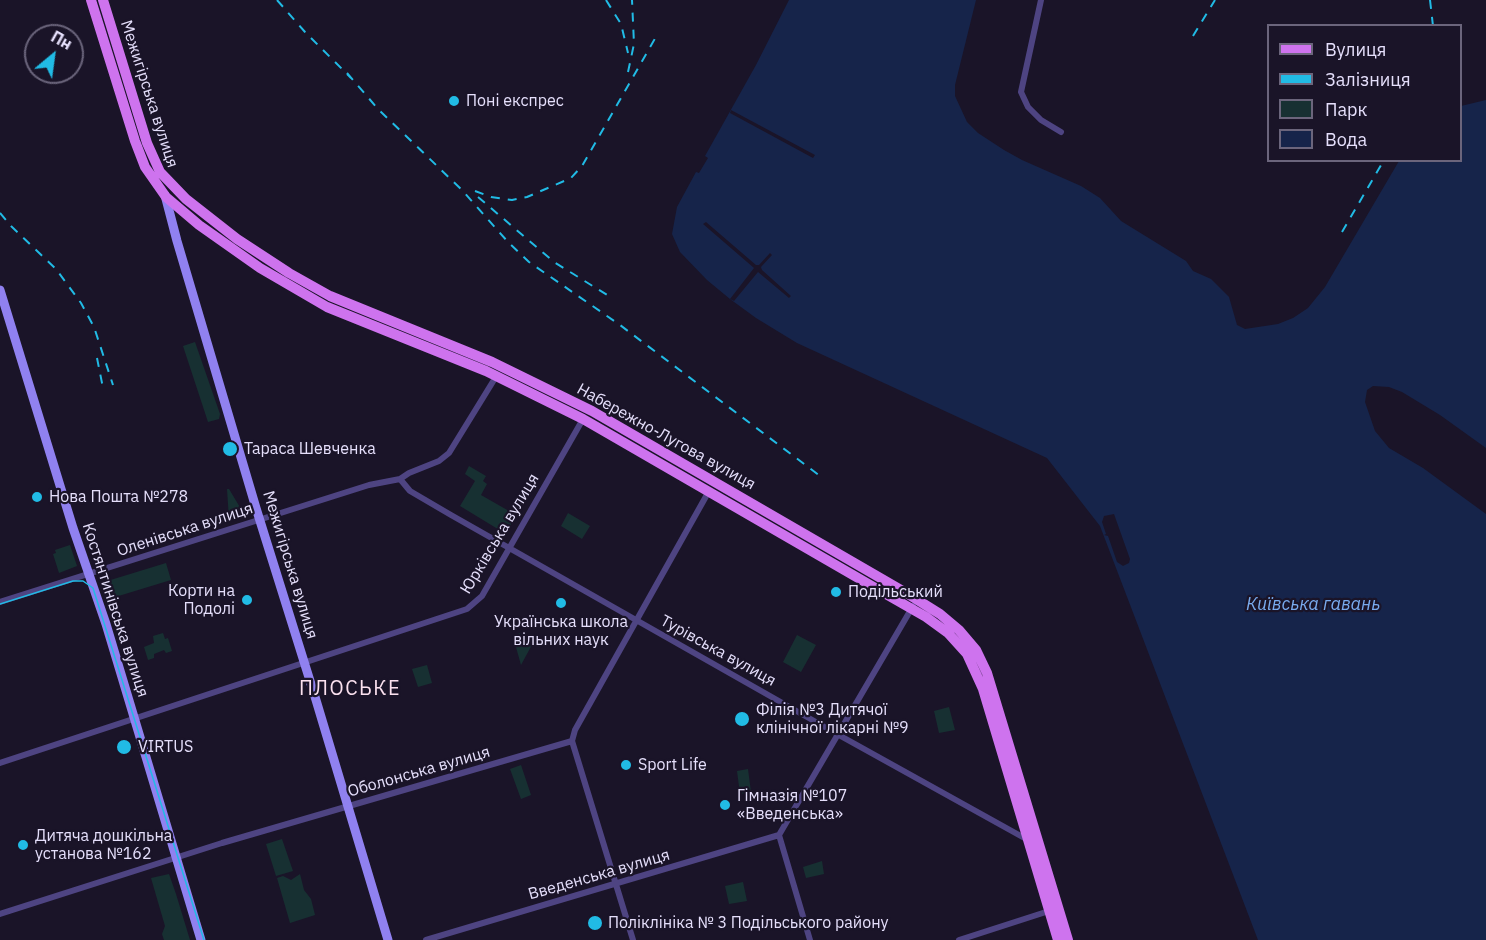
<!DOCTYPE html>
<html>
<head>
<meta charset="utf-8">
<style>
	body { margin:0 }
	#map { position:relative; width:1486px; height:940px; overflow:hidden; background:#1a1428; font-family:"IBM Plex Sans",sans-serif }
	canvas { display:block }
	.legend { position:absolute; left:1267px; top:24px; width:195px; height:138px; box-sizing:border-box; background:#1a1428; border:2px solid #6b657c; margin:0; padding:8px 10px; list-style:none; font-size:18px; color:#e5dffb }
	.legend li { display:flex; align-items:center; gap:12px; height:30px }
	.legend b { width:30px; border:2px solid #6b657c }
	.north { position:absolute; left:24px; top:24px; width:60px; height:60px; box-sizing:border-box; background:#1a1428; border:2px solid #6b657c; border-radius:50%; rotate:29deg; font-size:16px; font-weight:700; line-height:24px; text-align:center; color:#e5dffb }
	.north::after { content:''; display:block; margin:auto; width:21px; height:27px; background:#21bbe5; clip-path:polygon(50% 0,100% 100%,50% 72%,0 100%) }
</style>
</head>
<body>
<div id="map">
<canvas width="1486" height="940"></canvas>
<ul class="legend">
<li><b style="height:8px;background:#ce73ee"></b>Вулиця</li>
<li><b style="height:8px;background:#21bbe5"></b>Залізниця</li>
<li><b style="height:16px;background:#173032"></b>Парк</li>
<li><b style="height:16px;background:#16244a"></b>Вода</li>
</ul>
<div class="north">Пн</div>
</div>
<script>
const context = document.querySelector('canvas').getContext('2d');
context.lineJoin = 'round';
function fill(path, color) {
  context.fillStyle = color;
  context.fill(path, 'evenodd');
}
function poly(rows) {
  const path = new Path2D();
  for (const r of rows) {
    path.moveTo(r[0], r[1]);
    for (let i = 2; i < r.length; i += 2) path.lineTo(r[i], r[i + 1]);
  }
  return path;
}
function trace(path, color, width, dash) {
  context.strokeStyle = color;
  context.lineWidth = width;
  context.lineCap = dash ? 'butt' : 'round';
  context.setLineDash(dash || []);
  context.stroke(path);
}
function write(font, color, halo, rows, align = 'center') {
  context.font = font + ' "IBM Plex Sans",sans-serif';
  context.lineWidth = 4.5;
  context.setLineDash([]);
  context.textBaseline = 'middle';
  context.strokeStyle = halo;
  context.fillStyle = color;
  for (const [text, x, y, turn = 0] of rows) {
    context.save();
    context.translate(x, y);
    context.rotate((+turn || 0) * Math.PI / 180);
    context.textAlign = isNaN(turn) ? turn : align;
    if (halo) context.strokeText(text, 0, 0);
    context.fillText(text, 0, 0);
    context.restore();
  }
}
const green = poly([
	[195,342,220,414,219,419,208,422,183,346],
	[469,466,486,476,483,481,487,484,481,495,516,515,506,534,460,506,475,481,465,474],
	[227,489,229,489,244,514,229,519],
	[568,513,590,526,582,539,561,526],
	[70,545,77,566,59,573,53,554,56,553,55,550],
	[166,563,171,580,112,598,110,594,108,594,104,582],
	[163,633,165,639,168,638,172,651,166,653,164,650,154,654,154,658,148,660,144,647,154,643,153,636],
	[519,633,534,641,521,665,514,640],
	[797,635,816,645,801,672,783,662],
	[427,665,432,683,418,687,412,669],
	[949,707,955,730,939,733,934,711],
	[521,765,531,795,521,799,510,769],
	[748,769,751,792,740,794,737,771],
	[282,839,293,871,276,876,266,844],
	[822,861,824,874,806,878,803,867],
	[169,874,176,894,190,940,164,940,162,934,165,926,151,878],
	[300,874,304,890,311,899,315,915,290,923,277,878,283,876,291,880],
	[743,882,747,901,729,904,725,886]
]);
const water = poly([
	[789,0,976,0,955,85,955,96,967,122,978,133,1004,150,1022,160,1081,186,1100,198,1121,221,1186,261,1193,271,1211,279,1229,297,1237,325,1245,329,1278,324,1293,318,1308,308,1325,287,1399,161,1460,160,1461,106,1486,100,1486,448,1440,415,1402,392,1389,387,1373,386,1367,390,1365,402,1375,431,1389,448,1423,468,1486,514,1486,940,1258,940,1100,526,1047,458,797,343,756,318,730,299,707,280,680,252,672,234,677,207,696,172,699,173,708,158,705,156,756,65]
]);
const pier = poly([
	[731,110,815,155,813,158,730,113],
	[706,222,756,265,759,265,770,253,772,255,761,267,762,270,791,296,789,298,758,272,734,301,730,299,754,268,703,224],
	[1114,514,1130,559,1129,563,1123,566,1117,562,1108,536,1104,535,1106,534,1102,522,1104,516]
]);
const street = poly([
	[1041,0,1021,92,1028,107,1041,120,1061,132],
	[400,479,410,491,451,515,837,734,1028,840],
	[0,602,369,485,400,479,409,473,439,461,449,453,497,375],
	[572,741,633,940],
	[0,763,467,609,482,596,583,419],
	[0,914,222,843,572,741,575,730,709,491],
	[426,940,779,835],
	[810,940,779,835,913,606],
	[959,940,1049,911]
]);
const secondary = poly([
	[165,195,177,241,256,508,316,700,388,940],
	[0,290,73,528,106,624,201,940]
]);
const primary = poly([
	[91,0,135,141,145,167,166,197,199,225,260,268,327,307,486,371,583,419,884,593,926,617,948,633,967,654,983,689,1058,940],
	[103,0,147,143,160,172,186,199,237,239,289,273,330,296,492,362,592,411,908,594,940,614,959,630,976,650,987,673,1068,940]
]);
const tram = poly([
	[0,604,73,581,83,581,93,588,204,940]
]);
const rail = poly([
	[277,0,305,32,351,78],
	[606,0,621,24,628,53],
	[1430,0,1433,26],
	[1193,36,1215,0],
	[628,72,634,44,632,0],
	[347,73,378,109,462,190,508,242,529,262,620,325,824,479],
	[475,191,491,197,512,200,527,197,571,178,582,166,657,35],
	[478,197,554,262,612,298],
	[0,213,11,226,56,269,81,303,94,327,113,385],
	[1342,232,1384,160],
	[97,358,103,388]
]);
const markers = [
	[454,101,6,"#21bbe5"],
	[230,449,8,"#21bbe5"],
	[37,497,6,"#21bbe5"],
	[836,592,6,"#21bbe5"],
	[247,600,6,"#21bbe5"],
	[561,603,6,"#21bbe5"],
	[742,719,8,"#21bbe5"],
	[124,747,8,"#21bbe5"],
	[626,765,6,"#21bbe5"],
	[725,805,6,"#21bbe5"],
	[23,845,6,"#21bbe5"],
	[595,923,8,"#21bbe5"]
];
const streetNames = [
	["Межигірська вулиця",149,94,72],
	["Набережно-Лугова вулиця",666,437,29],
	["Оленівська вулиця",185,530,-18],
	["Юрківська вулиця",500,534,-59],
	["Межигірська вулиця",290,565,73],
	["Костянтинівська вулиця",115,610,72],
	["Турівська вулиця",718,651,29],
	["Оболонська вулиця",419,772,-16],
	["Введенська вулиця",599,875,-16]
];
const poiNames = [
	["Поні експрес",466,101],
	["Тараса Шевченка",244,449],
	["Нова Пошта №278",49,497],
	["Корти на",235,591,"right"],
	["Подолі",235,609,"right"],
	["Подільський",848,592],
	["Українська школа",561,622,"center"],
	["вільних наук",561,640,"center"],
	["Філія №3 Дитячої",756,710],
	["клінічної лікарні №9",756,728],
	["VIRTUS",138,747],
	["Sport Life",638,765],
	["Гімназія №107",737,796],
	["«Введенська»",737,814],
	["Дитяча дошкільна",35,836],
	["установа №162",35,854],
	["Поліклініка № 3 Подільського району",608,923]
];
const waterNames = [
	["Київська гавань",1313,605]
];
const quarterNames = [
	["ПЛОСЬКЕ",350,689]
];
fill(green, '#173032');
fill(water, '#16244a');
fill(pier, '#1a1428');
trace(street, '#4e4482', 6);
trace(secondary, '#9081f0', 9);
trace(primary, '#ce73ee', 10);
trace(tram, '#21bbe5', 1.5);
trace(rail, '#21bbe5', 2, [9, 8]);
for (const [x, y, r, color] of markers) {
  const dot = new Path2D();
  dot.arc(x, y, r, 0, 2 * Math.PI);
  context.fillStyle = color;
  context.fill(dot);
  trace(dot, '#1a1428', 2);
}
write('16px', '#e5dffb', '#1a1428', streetNames);
write('16px', '#e5dffb', '#1a1428', poiNames, 'left');
write('italic 18px', '#79abef', '#1a1428', waterNames);
context.letterSpacing = '1.5px';
write('20px', '#fbe1ef', '#1a1428', quarterNames);
context.letterSpacing = '0px';
</script>
</body>
</html>
